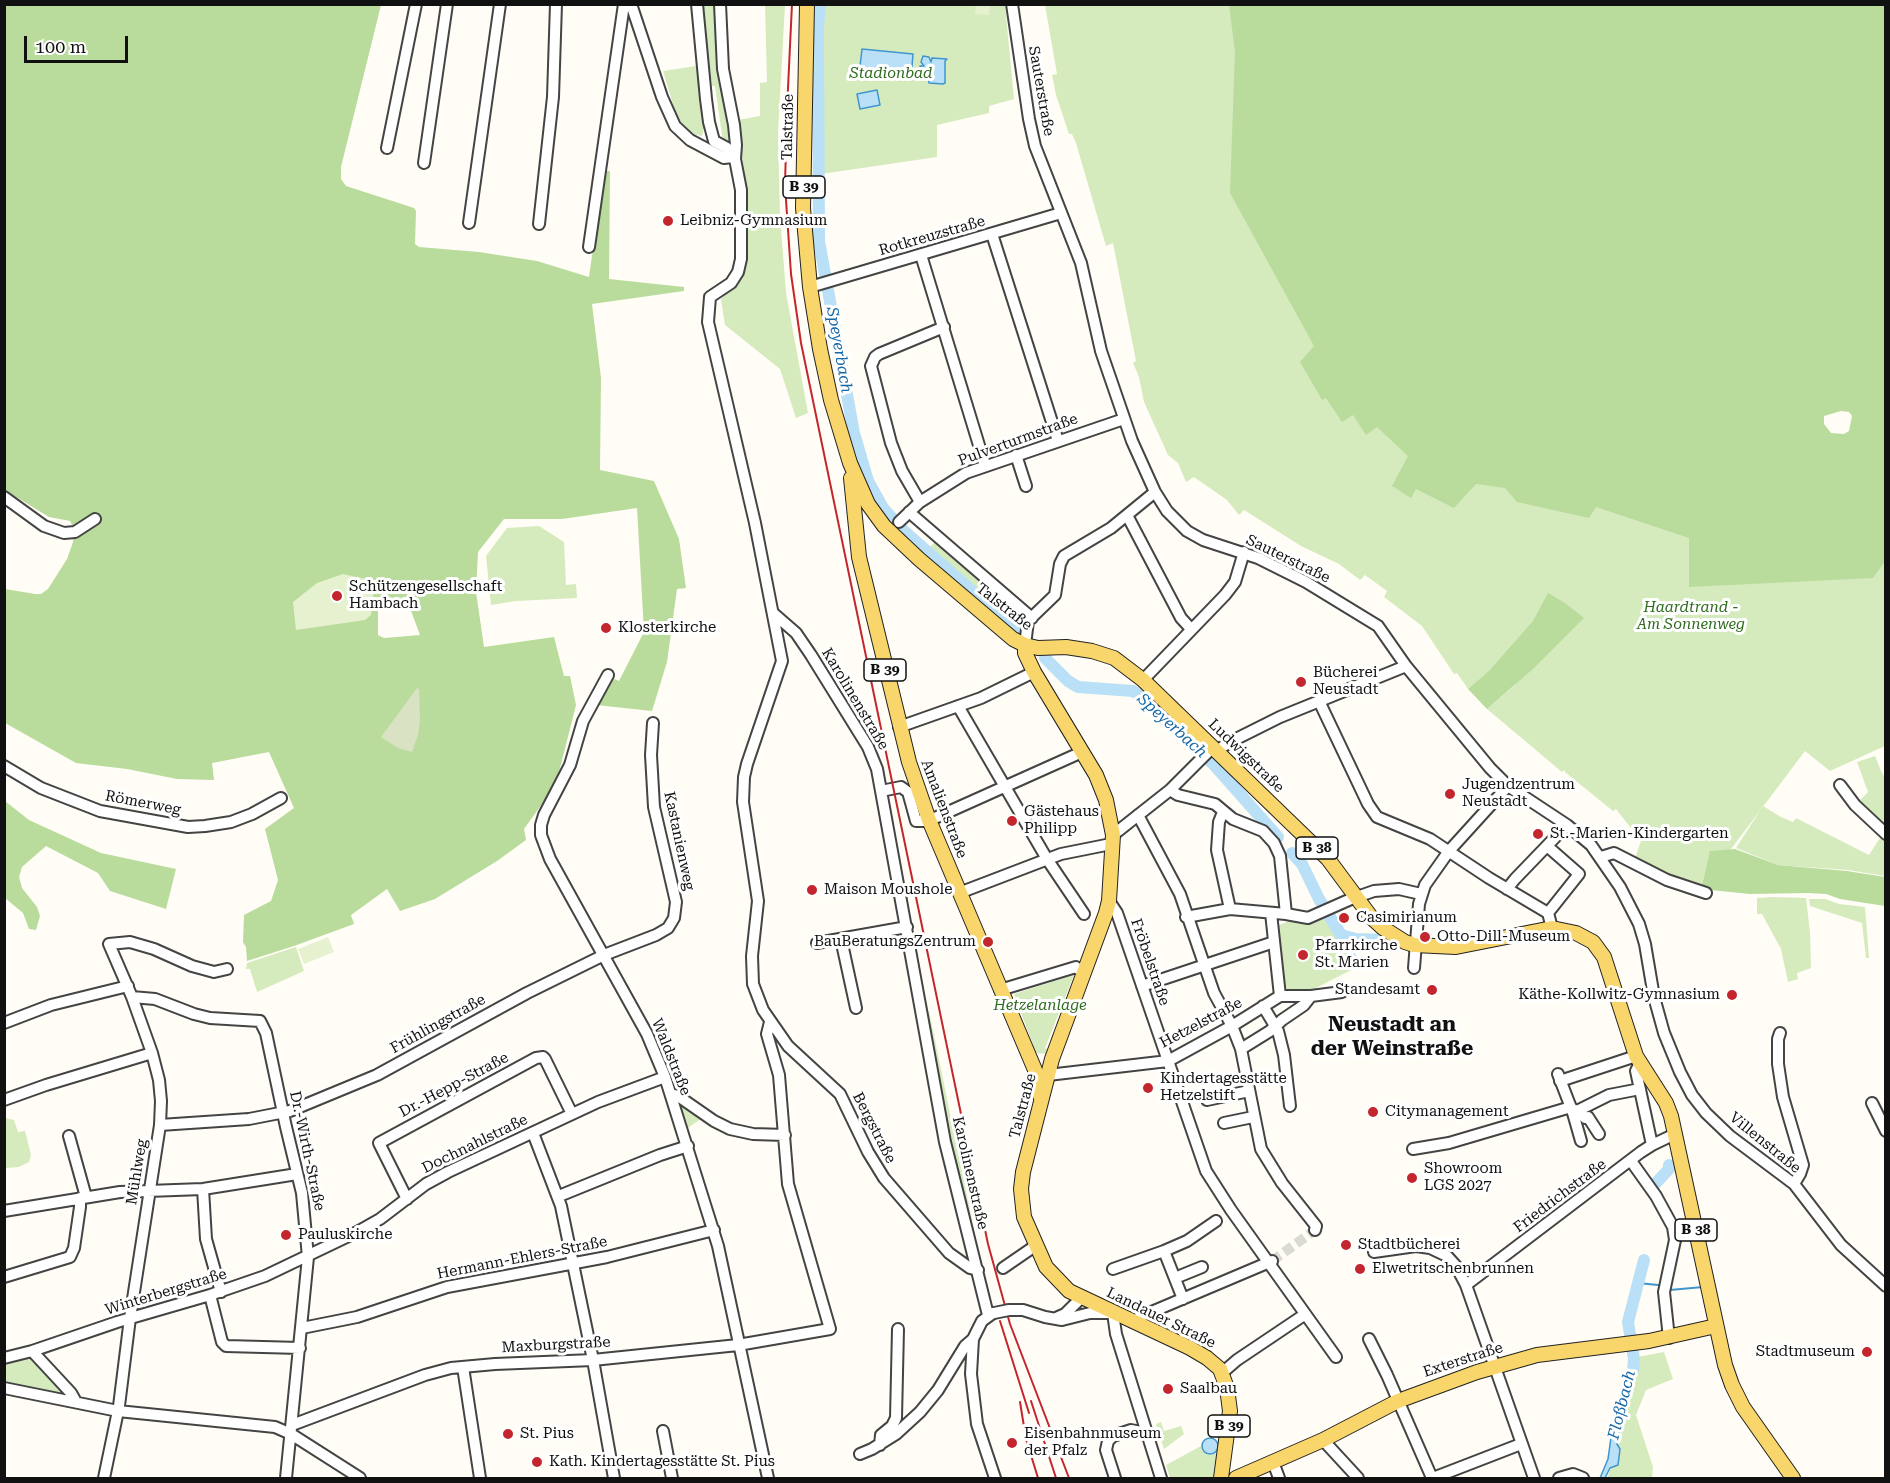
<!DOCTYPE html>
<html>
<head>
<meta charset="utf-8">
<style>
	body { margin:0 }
	#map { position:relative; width:1890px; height:1483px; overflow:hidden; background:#fffdf5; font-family:"Roboto Serif",serif }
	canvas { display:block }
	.frame { position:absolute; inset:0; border:6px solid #111; pointer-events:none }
	.scale { position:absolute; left:24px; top:36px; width:104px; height:27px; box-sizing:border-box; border:3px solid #111; border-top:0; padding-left:8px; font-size:18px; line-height:21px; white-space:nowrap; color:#111; -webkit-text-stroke:4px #fff; paint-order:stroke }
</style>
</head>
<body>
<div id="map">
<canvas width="1890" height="1483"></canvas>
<div class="frame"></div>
<div class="scale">100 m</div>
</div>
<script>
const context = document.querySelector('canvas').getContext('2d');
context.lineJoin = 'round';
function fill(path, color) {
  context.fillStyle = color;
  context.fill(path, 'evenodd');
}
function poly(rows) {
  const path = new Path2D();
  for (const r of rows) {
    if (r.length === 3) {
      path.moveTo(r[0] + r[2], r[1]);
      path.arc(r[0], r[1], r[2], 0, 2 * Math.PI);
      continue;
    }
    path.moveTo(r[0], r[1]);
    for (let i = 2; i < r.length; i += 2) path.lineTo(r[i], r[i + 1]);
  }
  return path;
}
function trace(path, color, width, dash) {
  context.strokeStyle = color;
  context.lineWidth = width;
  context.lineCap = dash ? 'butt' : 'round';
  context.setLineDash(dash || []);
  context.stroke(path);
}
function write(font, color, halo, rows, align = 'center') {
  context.font = font + ' "Roboto Serif",serif';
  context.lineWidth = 6;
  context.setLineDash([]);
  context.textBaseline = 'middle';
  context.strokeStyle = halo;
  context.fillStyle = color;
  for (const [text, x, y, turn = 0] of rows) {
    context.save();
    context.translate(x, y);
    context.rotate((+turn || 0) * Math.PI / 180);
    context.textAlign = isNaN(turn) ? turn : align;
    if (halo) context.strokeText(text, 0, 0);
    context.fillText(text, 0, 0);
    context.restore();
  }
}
const green = poly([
	[700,5,716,5,720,83,733,143,731,146,723,142,715,86,712,86,705,27,702,25],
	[765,5,785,5,778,132,780,216,786,293,808,413,796,418,780,369,725,325,721,299,742,278,748,259,748,212,738,120,760,116,760,83,767,82],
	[823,5,1005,5,1014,99,989,106,989,113,937,125,937,157,821,174,821,21],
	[1045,5,1340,5,1885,481,1885,746,1830,771,1805,751,1725,857,1710,853,1701,888,1677,880,1634,861,1641,841,1616,809,1613,811,1565,772,1564,770,1562,772,1487,709,1515,685,1485,675,1468,689,1457,673,1454,674,1422,626,1384,597,1387,591,1365,575,1360,580,1339,564,1301,546,1244,510,1239,515,1227,500,1194,477,1186,482,1178,463,1168,455,1144,402,1139,377,1133,363,1136,361,1113,243,1106,246,1076,143,1072,134,1069,134,1056,95,1052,75,1057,74],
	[696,66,704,128,702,136,690,133,678,121,663,71],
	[539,526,564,542,566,585,576,584,577,598,516,601,491,605,486,556,507,528],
	[936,541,1023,614,1014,625,928,549],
	[1875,756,1881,771,1885,778,1885,830,1857,803,1868,792,1857,762],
	[887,801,888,801,928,1009,924,1009],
	[1763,806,1781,817,1793,822,1796,818,1869,855,1882,835,1885,837,1885,876,1848,870,1778,865,1736,848],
	[1772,897,1806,898,1810,932,1811,968,1797,973,1798,979,1788,982,1781,949,1762,914,1757,914,1757,898],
	[1809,899,1825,899,1839,904,1865,907,1869,958,1866,958,1862,923,1810,906],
	[1325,915,1339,936,1344,951,1357,967,1312,990,1287,989,1284,984,1277,926,1292,920],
	[296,947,304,971,257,992,250,969,246,969,247,963],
	[1074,975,1045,1048,1049,1051,1048,1054,1034,1053,1031,1046,1033,1045,1014,994],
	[929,1011,980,1259,978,1259,957,1179,925,1012],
	[683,1104,702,1118,685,1130,679,1107],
	[5,1118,14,1120,18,1132,25,1131,31,1155,29,1162,19,1167,5,1168],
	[1664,1352,1673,1379,1646,1390,1636,1415,1653,1467,1652,1478,1607,1478,1611,1468,1618,1465,1620,1449,1617,1444,1622,1416,1637,1368,1637,1357],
	[32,1357,72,1398,5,1383,4,1362],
	[1161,1422,1164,1431,1181,1426,1184,1434,1164,1449,1156,1424],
	[1201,1446,1207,1455,1213,1455,1218,1450,1215,1477,1170,1478,1166,1465]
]);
const forest = poly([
	[5,5,381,5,341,167,341,179,346,186,414,208,416,211,415,244,419,247,479,252,537,261,589,277,604,171,610,171,609,279,684,287,684,291,592,304,601,378,600,470,654,481,679,539,686,588,677,589,667,662,652,711,596,705,612,678,619,681,644,632,637,508,562,519,504,519,478,552,476,592,484,647,554,637,564,676,570,676,576,705,558,776,552,790,524,829,526,840,497,861,435,899,400,911,387,889,351,915,354,924,294,946,247,961,246,947,243,942,244,915,271,901,278,880,265,829,294,808,269,752,212,763,214,780,177,779,127,769,76,763,5,723,5,589,35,594,41,594,48,589,67,559,73,542,74,529,70,521,49,517,5,490],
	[378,599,407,600,420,635,384,638,378,635],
	[1229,5,1885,5,1886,560,1873,578,1689,587,1689,538,1596,507,1589,518,1517,502,1505,488,1476,484,1454,508,1416,489,1411,498,1392,486,1408,456,1377,427,1366,435,1353,415,1342,422,1326,398,1322,400,1300,362,1314,346,1230,193,1235,52],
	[1841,411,1849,412,1852,416,1849,431,1844,434,1831,433,1824,424,1824,416],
	[1548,593,1565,603,1584,618,1534,668,1487,709,1468,689,1489,671,1533,621],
	[5,801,29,820,101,853,176,869,166,909,110,891,98,873,46,846,22,867,19,877,22,888,37,907,40,916,36,930,29,929,23,913,5,898],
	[1735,849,1778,865,1847,871,1885,877,1885,906,1840,899,1826,894,1808,893,1750,894,1701,889,1710,851]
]);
const cemetery = poly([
	[417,688,419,689,420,720,418,735,412,752,398,748,381,737]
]);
const pitch = poly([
	[976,5,990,5,989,15,975,14],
	[343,574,370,580,374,589,371,615,365,620,296,630,293,602,317,583],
	[328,937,334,952,304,964,298,949]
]);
const water = poly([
	[862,49,913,54,911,79,859,75,862,49],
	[923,56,929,57,931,62,932,58,947,59,945,61,945,83,943,84,929,83,928,77,920,76,920,66,924,66,921,62,923,56],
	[877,90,880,105,860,109,857,94,877,90],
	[1636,1353,1637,1368,1622,1416,1617,1444,1620,1449,1618,1465,1610,1468,1605,1478,1600,1478,1608,1459,1615,1408,1631,1371,1631,1354,1636,1353],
	[1210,1446,8]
]);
const stream = poly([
	[1659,1177,1660,1179],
	[1638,1283,1658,1285],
	[1670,1290,1703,1287]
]);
const canal = poly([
	[1341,935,1345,946,1358,965]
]);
const river = poly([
	[820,4,818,29,819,241,854,433,868,481,883,508,904,531,1017,631],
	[1045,658,1068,681,1078,687,1133,691,1145,699,1215,766,1278,837],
	[1292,853,1302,864,1319,899,1341,935,1356,939,1388,940],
	[1654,1185,1669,1169,1669,1165],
	[1633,1370,1634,1359,1628,1322,1644,1260]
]);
const minorTunnel = poly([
	[1272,1261,1315,1230]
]);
const minor = poly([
	[631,4,662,97,675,126,690,140,724,158,732,157],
	[697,4,706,99,709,122,714,141],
	[720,4,723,69,734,125,736,145,735,159,741,190,741,259,738,272,731,283,710,297,708,322,755,523,782,661,747,764,744,777,743,802,758,901,752,956,753,984,763,1010,788,1046,840,1094,868,1152,884,1178,949,1253,970,1268,978,1270],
	[1012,4,1029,119,1035,146,1081,263,1101,351,1132,441,1155,492,1167,511,1187,531,1203,540,1258,558,1306,582,1378,626,1406,666,1490,768,1508,786,1567,825,1591,845,1620,887,1639,924,1645,944,1654,997,1664,1033,1680,1072,1692,1095,1706,1113,1730,1136,1794,1184,1841,1245,1886,1286],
	[714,141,727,148,735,159],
	[387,148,416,4],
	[424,163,447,4],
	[469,223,500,4],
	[539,224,553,97,556,4],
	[992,234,1058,441],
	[589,247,624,4],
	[921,255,985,465],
	[810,287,1061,213],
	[1016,455,1026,486],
	[4,497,44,526,64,533,75,532,95,519],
	[920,502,902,471,891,443,871,366,875,357,879,354,944,327],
	[909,512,1032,618],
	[1128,517,1181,618,1191,629],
	[899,522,920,502,966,473,1124,419],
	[773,613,796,633,811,655,868,747,877,769,945,1142,988,1315],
	[1025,645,1028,621,1055,595,1060,564,1064,556,1111,528,1155,492],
	[608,675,583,721,570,765,544,815,541,825,541,835,550,859,647,1034,665,1077,718,1246,768,1478],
	[1143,680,1225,595,1235,582,1244,552],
	[1319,701,1368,804,1377,817,1430,839,1489,878,1548,913,1552,928],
	[958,706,1047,859,1084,914],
	[899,727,981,698,1034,672],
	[1217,751,1228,743,1280,717,1406,666],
	[4,766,41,788,100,811,188,827,205,826,231,822,252,814,281,798],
	[1840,785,1855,805,1886,834],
	[1170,790,1178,795,1215,804,1233,819,1263,831,1274,843,1280,856,1286,914],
	[881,791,901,787,908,792,916,821,924,821,937,817,1082,752],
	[1223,812,1219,822,1217,850,1230,909],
	[1138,815,1180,894,1214,993,1232,1026,1241,1049,1261,1149,1282,1183,1316,1226,1315,1230],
	[1113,835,1170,790,1213,747],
	[1547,846,1579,874,1548,913],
	[1601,857,1614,853,1667,880,1706,893],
	[1507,889,1515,879,1567,825],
	[959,893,1061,854,1111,844],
	[1109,901,1117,913,1206,1171,1231,1210,1336,1357],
	[1186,917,1230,909,1286,914,1308,918,1351,899,1374,891,1399,889,1421,894],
	[841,939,856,1008],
	[817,943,907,927],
	[1414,968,1419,904,1425,885,1449,851,1508,786],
	[1142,986,1274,942],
	[1000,990,1076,967,1084,974],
	[1280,996,1311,996,1342,992],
	[132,997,155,999,194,1014,210,1018,260,1021,266,1033,286,1127,302,1193,308,1257,286,1478],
	[1263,1006,1278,1031,1284,1055,1290,1106],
	[4,1023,51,1005,128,986],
	[1780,1033,1778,1039,1778,1064,1783,1097,1803,1165,1800,1174,1794,1184],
	[1241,1049,1270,1031,1282,1020,1304,1005,1311,996],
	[1640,1063,1636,1071,1652,1145],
	[1558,1074,1573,1113,1581,1141],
	[1048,1075,1168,1061,1232,1026,1280,996,1271,913],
	[1560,1081,1636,1056],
	[671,1094,678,1096,714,1121,730,1129,753,1134,785,1135],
	[4,1100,46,1085,152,1053],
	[1207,1100,1249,1091],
	[1872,1103,1886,1131],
	[1578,1110,1585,1118,1588,1117,1599,1134],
	[1573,1113,1609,1095,1640,1089],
	[1224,1123,1253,1117],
	[160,1125,249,1119,290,1111,377,1075,527,993,604,955,656,935,668,928,674,918,676,902,654,807,651,755,653,723],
	[533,1133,561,1206,593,1360,614,1478],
	[69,1136,86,1197],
	[1413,1149,1449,1143,1571,1107],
	[1631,1161,1656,1196,1673,1227,1675,1240,1664,1292,1669,1338],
	[203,1189,206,1239,221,1292],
	[559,1196,660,1155,688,1146],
	[407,1199,379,1143,536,1058,543,1057,545,1059,572,1114],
	[4,1211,120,1192,203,1189,297,1174],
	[1164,1251,1183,1299],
	[1374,1252,1416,1246,1430,1248,1447,1256,1456,1266,1466,1285,1534,1478],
	[1003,1268,1035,1246],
	[1113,1269,1164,1251,1187,1241,1216,1221],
	[4,1277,70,1257,74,1248,80,1207,80,1198],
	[1175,1278,1202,1267],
	[1466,1285,1641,1152,1652,1145,1675,1134],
	[210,1295,222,1342,226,1346,300,1348],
	[1009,1310,1023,1310,1045,1317,1062,1320,1090,1313,1113,1313,1116,1334,1161,1478],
	[993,1313,982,1321,973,1339,971,1374,977,1424,995,1478],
	[1058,1317,1065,1314,1081,1298],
	[1133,1322,1142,1316,1272,1261],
	[302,1328,357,1317,447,1287,607,1257,714,1230],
	[1369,1339,1387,1375,1432,1478],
	[32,1351,71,1393,76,1402],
	[4,1358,32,1351,117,1322,210,1295,265,1276,357,1232,380,1219,426,1184,448,1172,598,1102,665,1077],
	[463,1367,480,1478],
	[1222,1373,1237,1360,1304,1315],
	[4,1388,118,1411,275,1427,291,1434,360,1478],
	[292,1425,425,1375,451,1368,495,1364,593,1360,738,1345,830,1329,788,1184,779,1075,767,1034,770,1022],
	[663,1431,672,1478],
	[1323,1440,1358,1478],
	[880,1445,881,1435,892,1426,896,1418,898,1329],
	[860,1454,872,1449,896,1434,920,1412,938,1390,965,1346,973,1339],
	[1273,1462,1279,1478],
	[104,1478,119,1406,130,1318,160,1125,161,1101,159,1080,152,1053,132,997,109,944,130,942,154,949,192,966,214,972,227,969],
	[1115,1478,1106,1450,1108,1441,1113,1436,1131,1430,1146,1433],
	[1433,1478,1521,1444],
	[1559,1478,1573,1474,1583,1478]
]);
const major = poly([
	[807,4,803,208,810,287,820,349,831,400,850,463,868,504,884,526,919,559,1013,639,1025,645,1038,648,1066,647,1092,651,1114,658,1143,680,1328,859,1371,917,1383,928,1405,942,1414,945,1456,947,1552,928,1576,933,1593,942,1604,957,1636,1056,1666,1103,1671,1116,1725,1365,1732,1385,1743,1407,1793,1478],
	[851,478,859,557,909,762,929,820,1035,1070,1040,1096],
	[1025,645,1025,653,1034,672,1096,775,1106,800,1113,835,1109,901,1106,913,1052,1059,1023,1172,1021,1189,1024,1217,1046,1267,1069,1291,1190,1348,1207,1358,1220,1369,1227,1388,1230,1411,1221,1478],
	[1236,1478,1323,1440,1398,1401,1477,1372,1537,1355,1649,1341,1716,1326]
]);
const rail = poly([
	[792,4,787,109,785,185,791,274,801,343,988,1244,1010,1324,1069,1478],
	[1000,1321,1029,1413],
	[1031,1401,1056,1478],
	[1020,1402,1026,1439,1038,1478]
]);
const minorBridge = poly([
	[994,1313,1009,1310]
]);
const markers = [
	[668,221,6,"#c4262e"],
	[337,596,6,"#c4262e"],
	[606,628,6,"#c4262e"],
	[1301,682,6,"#c4262e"],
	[1450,794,6,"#c4262e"],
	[1012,821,6,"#c4262e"],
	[1538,834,6,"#c4262e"],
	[812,890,6,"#c4262e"],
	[1344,918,6,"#c4262e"],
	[1425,937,6,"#c4262e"],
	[988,942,6,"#c4262e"],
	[1303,955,6,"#c4262e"],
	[1432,990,6,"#c4262e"],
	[1732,995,6,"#c4262e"],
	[1148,1088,6,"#c4262e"],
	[1373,1112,6,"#c4262e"],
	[1412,1178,6,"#c4262e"],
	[286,1235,6,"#c4262e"],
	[1346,1245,6,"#c4262e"],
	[1360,1269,6,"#c4262e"],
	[1867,1352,6,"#c4262e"],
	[1168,1389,6,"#c4262e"],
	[508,1434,6,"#c4262e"],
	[1012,1443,6,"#c4262e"],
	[537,1462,6,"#c4262e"]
];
const shields = [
	[804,187,42],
	[885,670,42],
	[1317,848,42],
	[1696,1230,42],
	[1229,1426,42]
];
const shieldNames = [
	["B 39",804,187],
	["B 39",885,670],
	["B 38",1317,848],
	["B 38",1696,1230],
	["B 39",1229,1426]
];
const parkNames = [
	["Stadionbad",891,74],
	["Haardtrand -",1691,608],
	["Am Sonnenweg",1691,625],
	["Hetzelanlage",1040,1006]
];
const streetNames = [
	["Sauterstraße",1041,91,80],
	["Talstraße",788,127,-89],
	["Rotkreuzstraße",932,236,-16],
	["Pulverturmstraße",1018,440,-20],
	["Sauterstraße",1288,559,26],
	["Talstraße",1004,607,38],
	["Karolinenstraße",855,699,59],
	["Ludwigstraße",1246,756,44],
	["Römerweg",143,803,11],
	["Amalienstraße",944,809,69],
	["Kastanienweg",679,841,78],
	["Fröbelstraße",1150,962,71],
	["Hetzelstraße",1201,1023,-28],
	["Frühlingstraße",438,1024,-29],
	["Waldstraße",671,1057,68],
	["Dr.-Hepp-Straße",454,1085,-28],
	["Talstraße",1023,1106,-75],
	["Bergstraße",874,1128,63],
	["Villenstraße",1765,1143,39],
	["Dochnahlstraße",475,1144,-26],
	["Dr.-Wirth-Straße",307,1151,78],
	["Mühlweg",137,1172,-81],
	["Karolinenstraße",970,1173,77],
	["Friedrichstraße",1560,1196,-37],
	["Hermann-Ehlers-Straße",522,1258,-11],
	["Winterbergstraße",166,1292,-17],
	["Landauer Straße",1161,1318,26],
	["Maxburgstraße",556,1345,-3],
	["Exterstraße",1463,1360,-18]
];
const poiNames = [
	["Leibniz-Gymnasium",680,221],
	["Schützengesellschaft",349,587],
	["Hambach",349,604],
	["Klosterkirche",618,628],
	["Bücherei",1313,673],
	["Neustadt",1313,690],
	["Jugendzentrum",1462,785],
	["Neustadt",1462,802],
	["Gästehaus",1024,812],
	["Philipp",1024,829],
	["St.-Marien-Kindergarten",1550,834],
	["Maison Moushole",824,890],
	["Casimirianum",1356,918],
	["Otto-Dill-Museum",1437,937],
	["BauBeratungsZentrum",976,942,"right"],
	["Pfarrkirche",1315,946],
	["St. Marien",1315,963],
	["Standesamt",1420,990,"right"],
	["Käthe-Kollwitz-Gymnasium",1720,995,"right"],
	["Kindertagesstätte",1160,1079],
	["Hetzelstift",1160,1096],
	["Citymanagement",1385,1112],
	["Showroom",1424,1169],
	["LGS 2027",1424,1186],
	["Pauluskirche",298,1235],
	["Stadtbücherei",1358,1245],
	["Elwetritschenbrunnen",1372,1269],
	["Stadtmuseum",1855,1352,"right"],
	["Saalbau",1180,1389],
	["St. Pius",520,1434],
	["Eisenbahnmuseum",1024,1434],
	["der Pfalz",1024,1451],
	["Kath. Kindertagesstätte St. Pius",549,1462]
];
const waterNames = [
	["Speyerbach",839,350,80],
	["Speyerbach",1172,726,42],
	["Floßbach",1622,1405,-76]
];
const districtNames = [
	["Neustadt an",1392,1025],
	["der Weinstraße",1392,1049]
];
fill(green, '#d5ebbd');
fill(forest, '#b9dc9c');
fill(cemetery, '#d9e3c4');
fill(pitch, '#e6f2cf');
fill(water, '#b9e0f7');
trace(water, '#3f96cf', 1.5);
trace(stream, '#3f96cf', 2);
trace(canal, '#b9e0f7', 8);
trace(river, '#b9e0f7', 12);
trace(minorTunnel, '#dbdad3', 10, [10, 5]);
trace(minor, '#444', 14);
trace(major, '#222', 16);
trace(minor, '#fff', 10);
trace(major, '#f9d66b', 14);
trace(rail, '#c4262e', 2);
trace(minorBridge, '#444', 14, []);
trace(minorBridge, '#fff', 10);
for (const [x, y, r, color] of markers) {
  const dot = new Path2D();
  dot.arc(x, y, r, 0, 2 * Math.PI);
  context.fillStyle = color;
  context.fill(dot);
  trace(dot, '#fff', 2);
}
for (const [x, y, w] of shields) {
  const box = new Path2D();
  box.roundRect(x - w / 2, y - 11, w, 22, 4.5);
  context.fillStyle = '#fff';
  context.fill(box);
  trace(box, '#111', 1.5);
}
write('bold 14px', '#111', null, shieldNames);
write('italic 15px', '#2f6b1f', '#fff', parkNames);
write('15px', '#111', '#fff', streetNames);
write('15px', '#111', '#fff', poiNames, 'left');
write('italic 16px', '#1768a6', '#fff', waterNames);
write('bold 21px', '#111', '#fff', districtNames);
</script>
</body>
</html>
